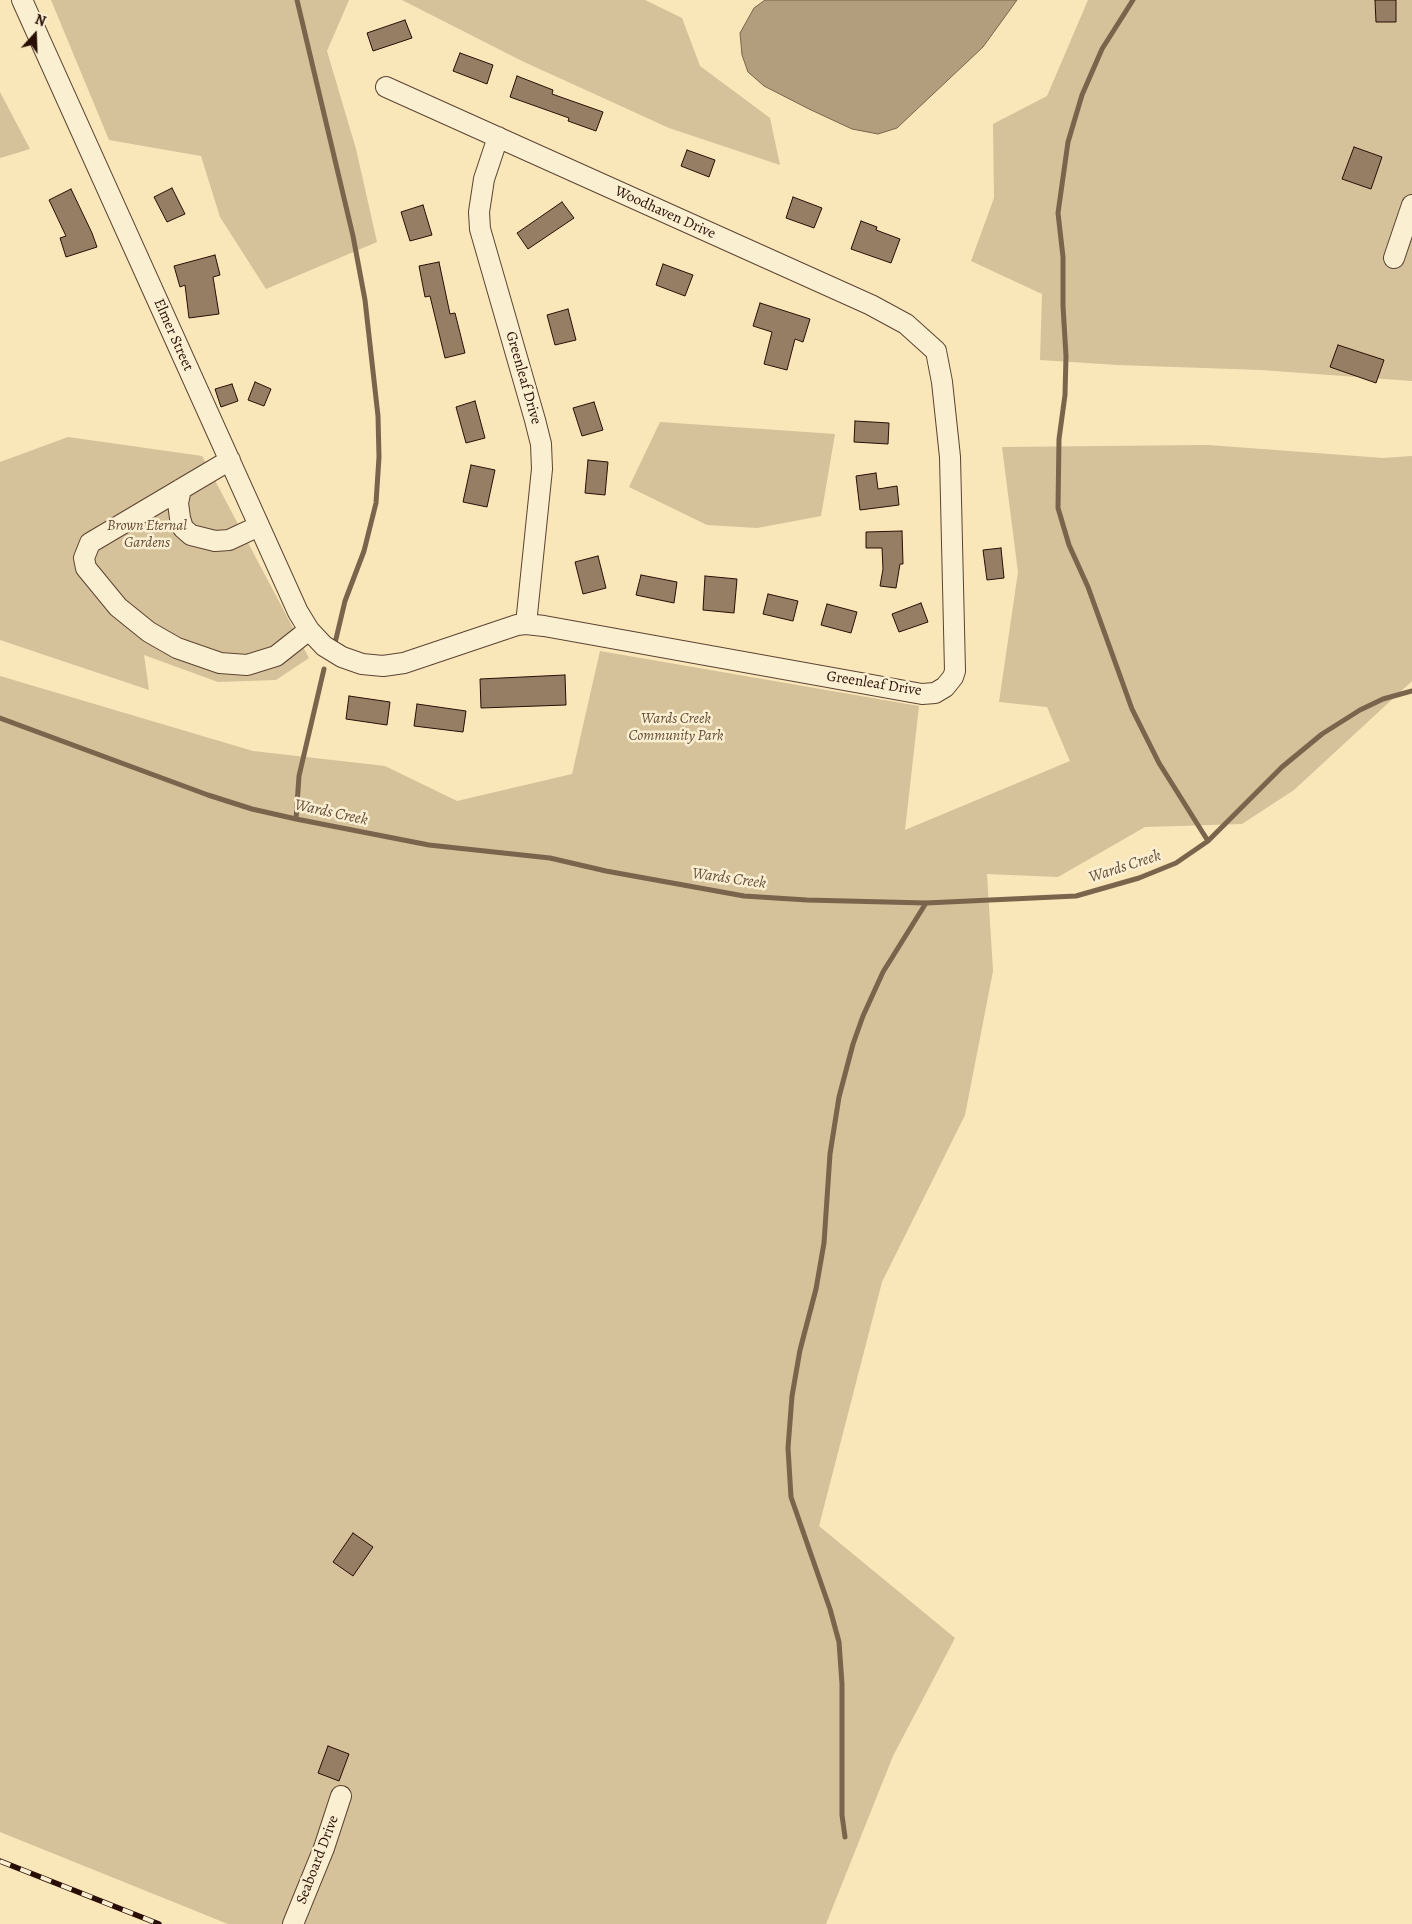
<!DOCTYPE html>
<html>
<head>
<meta charset="utf-8">
<style>
	body { margin:0 }
	#map { position:relative; width:1412px; height:1924px; overflow:hidden; background:#f9e6b9; font-family:Alegreya,serif }
	canvas { display:block }
	.north { position:absolute; left:10px; top:10px; width:50px; height:50px; -webkit-text-stroke:4px #fbefd2; paint-order:stroke; rotate:20deg; font-size:14px; font-weight:700; line-height:20px; text-align:center; color:#280e05 }
	.north::after { content:''; display:block; margin:auto; width:18px; height:22px; background:#280e05; clip-path:polygon(50% 0,100% 100%,50% 72%,0 100%) }
</style>
</head>
<body>
<div id="map">
<canvas width="1412" height="1924"></canvas>
<div class="north">N</div>
</div>
<script>
const context = document.querySelector('canvas').getContext('2d');
context.lineJoin = 'round';
function fill(path, color) {
  context.fillStyle = color;
  context.fill(path, 'evenodd');
}
function poly(rows) {
  const path = new Path2D();
  for (const r of rows) {
    path.moveTo(r[0], r[1]);
    for (let i = 2; i < r.length; i += 2) path.lineTo(r[i], r[i + 1]);
  }
  return path;
}
function trace(path, color, width, dash) {
  context.strokeStyle = color;
  context.lineWidth = width;
  context.lineCap = dash ? 'butt' : 'round';
  context.setLineDash(dash || []);
  context.stroke(path);
}
function write(font, color, halo, rows, align = 'center') {
  context.font = font + ' Alegreya,serif';
  context.lineWidth = 5;
  context.setLineDash([]);
  context.textBaseline = 'middle';
  context.strokeStyle = halo;
  context.fillStyle = color;
  for (const [text, x, y, turn = 0] of rows) {
    context.save();
    context.translate(x, y);
    context.rotate((+turn || 0) * Math.PI / 180);
    context.textAlign = isNaN(turn) ? turn : align;
    if (halo) context.strokeText(text, 0, 0);
    context.fillText(text, 0, 0);
    context.restore();
  }
}
const green = poly([
	[51,0,349,0,327,51,356,149,377,242,266,289,220,217,201,156,109,140],
	[402,0,645,0,682,18,700,66,770,118,780,165,669,128,522,61],
	[1088,0,1412,0,1412,381,1261,370,1118,365,1040,360,1042,294,971,261,994,198,993,124,1047,96],
	[0,92,30,149,0,158],
	[660,422,835,434,821,516,757,528,707,525,629,487],
	[68,437,202,456,309,658,276,680,218,682,144,655,149,690,0,640,0,462],
	[1208,445,1383,458,1412,456,1412,681,1294,790,1242,824,1145,827,1058,877,987,874,993,971,965,1115,882,1282,819,1526,955,1638,893,1756,826,1924,228,1924,0,1832,0,676,253,751,385,766,457,801,572,774,600,651,919,706,905,830,1070,761,1047,707,999,702,1018,572,1002,447]
]);
const water = poly([
	[765,0,1017,0,983,47,897,128,878,134,852,129,809,109,764,86,748,72,742,55,740,33,754,8,765,0]
]);
const stream = poly([
	[297,0,353,236,365,300,378,416,379,457,376,503,364,551,345,601,335,643],
	[1133,0,1102,49,1082,95,1068,142,1058,213,1063,257,1063,306,1066,356,1065,395,1059,439,1058,508,1069,545,1088,587,1132,709,1159,763,1208,841],
	[0,718,208,795,252,809,296,819,429,845,550,858,606,871,744,896,807,900,926,903,1076,896,1139,878,1176,863,1208,841,1282,767,1322,734,1360,710,1383,699,1412,691],
	[296,819,299,776,324,669],
	[845,1837,842,1815,842,1684,839,1642,830,1609,791,1497,788,1448,792,1396,800,1350,816,1289,824,1243,830,1154,839,1097,853,1044,863,1016,883,972,926,903]
]);
const building = poly([
	[1375,0,1396,0,1396,22,1376,22,1375,0],
	[405,20,412,38,373,51,367,33,405,20],
	[460,53,493,65,487,84,453,71,460,53],
	[517,76,553,90,552,94,603,112,596,131,568,121,569,118,510,97,517,76],
	[1354,147,1382,157,1371,189,1342,179,1354,147],
	[687,150,715,160,709,177,681,166,687,150],
	[172,188,185,214,167,222,154,197,172,188],
	[71,189,92,233,97,247,66,257,60,238,66,236,49,200,71,189],
	[793,197,822,208,814,228,786,218,793,197],
	[562,202,574,218,528,249,517,233,562,202],
	[423,205,432,235,410,241,401,212,423,205],
	[861,221,877,227,876,230,900,239,891,263,851,249,861,221],
	[215,255,220,275,213,277,219,314,189,318,185,285,180,287,174,266,215,255],
	[439,262,450,314,455,313,465,353,445,358,430,296,425,297,419,266,439,262],
	[663,264,693,275,685,296,656,285,663,264],
	[760,303,810,319,803,342,795,339,787,370,764,364,772,332,753,326,760,303],
	[568,309,576,340,555,345,547,315,568,309],
	[1338,345,1384,360,1376,383,1330,367,1338,345],
	[255,382,271,389,264,406,248,400,255,382],
	[232,384,238,401,221,407,215,389,232,384],
	[475,401,485,438,466,443,456,407,475,401],
	[594,402,603,430,582,436,573,408,594,402],
	[855,421,889,423,888,444,854,442,855,421],
	[588,460,608,462,605,495,585,493,588,460],
	[471,465,495,470,487,507,463,502,471,465],
	[876,473,878,489,897,486,899,505,860,510,856,476,876,473],
	[902,531,903,564,900,564,896,588,880,586,883,569,882,548,866,548,866,532,902,531],
	[1001,548,1004,578,987,580,983,550,1001,548],
	[598,556,606,588,583,594,575,562,598,556],
	[641,575,677,582,674,603,636,595,641,575],
	[705,576,737,579,734,613,703,610,705,576],
	[768,594,798,601,793,621,763,614,768,594],
	[921,603,928,622,899,632,892,614,921,603],
	[827,604,857,612,851,633,821,625,827,604],
	[565,675,566,705,481,708,480,679,565,675],
	[349,696,390,702,387,725,346,719,349,696],
	[417,704,466,711,463,732,414,726,417,704],
	[353,1533,373,1547,353,1576,333,1562,353,1533],
	[328,1746,349,1754,339,1781,318,1773,328,1746]
]);
const minor = poly([
	[22,0,298,612,309,630,324,646,342,657,362,664,383,666,404,663,517,625,526,624,544,626,922,694,935,693,945,687,953,677,955,671,950,457,942,382,936,351,906,324,871,305,386,87],
	[498,137,484,179,479,212,480,229,535,420,541,444,542,469,526,624],
	[1394,258,1412,205],
	[230,460,90,543,84,558,86,568,118,607,149,632,177,648,220,663,247,665,276,656,309,630],
	[181,489,178,503,180,518,183,528,191,535,215,541,229,540,259,526],
	[293,1924,324,1848,341,1796]
]);
const rail = poly([
	[0,1861,159,1924]
]);
const streetNames = [
	["Woodhaven Drive",665,213,24],
	["Elmer Street",173,335,66],
	["Greenleaf Drive",523,378,74],
	["Greenleaf Drive",874,684,9],
	["Seaboard Drive",318,1860,-69]
];
const parkNames = [
	["Brown Eternal",147,526],
	["Gardens",147,543],
	["Wards Creek",676,719],
	["Community Park",676,736]
];
const waterNames = [
	["Wards Creek",331,813,12],
	["Wards Creek",1125,867,-18],
	["Wards Creek",729,879,8]
];
fill(green, '#d5c19a');
fill(water, '#b29d7c');
trace(water, '#7b644c', 1);
trace(stream, '#7b644c', 5);
fill(building, '#957e63');
trace(building, '#280e05', 1);
trace(minor, '#5c4432', 22);
trace(minor, '#fbefd2', 20);
trace(rail, '#280e05', 5.5);
trace(rail, '#fbefd2', 4, [11]);
write('15px', '#280e05', '#fbefd2', streetNames);
write('italic 15px', '#654d39', '#fbefd2', parkNames);
write('italic 16px', '#664e3b', '#fbefd2', waterNames);
</script>
</body>
</html>
